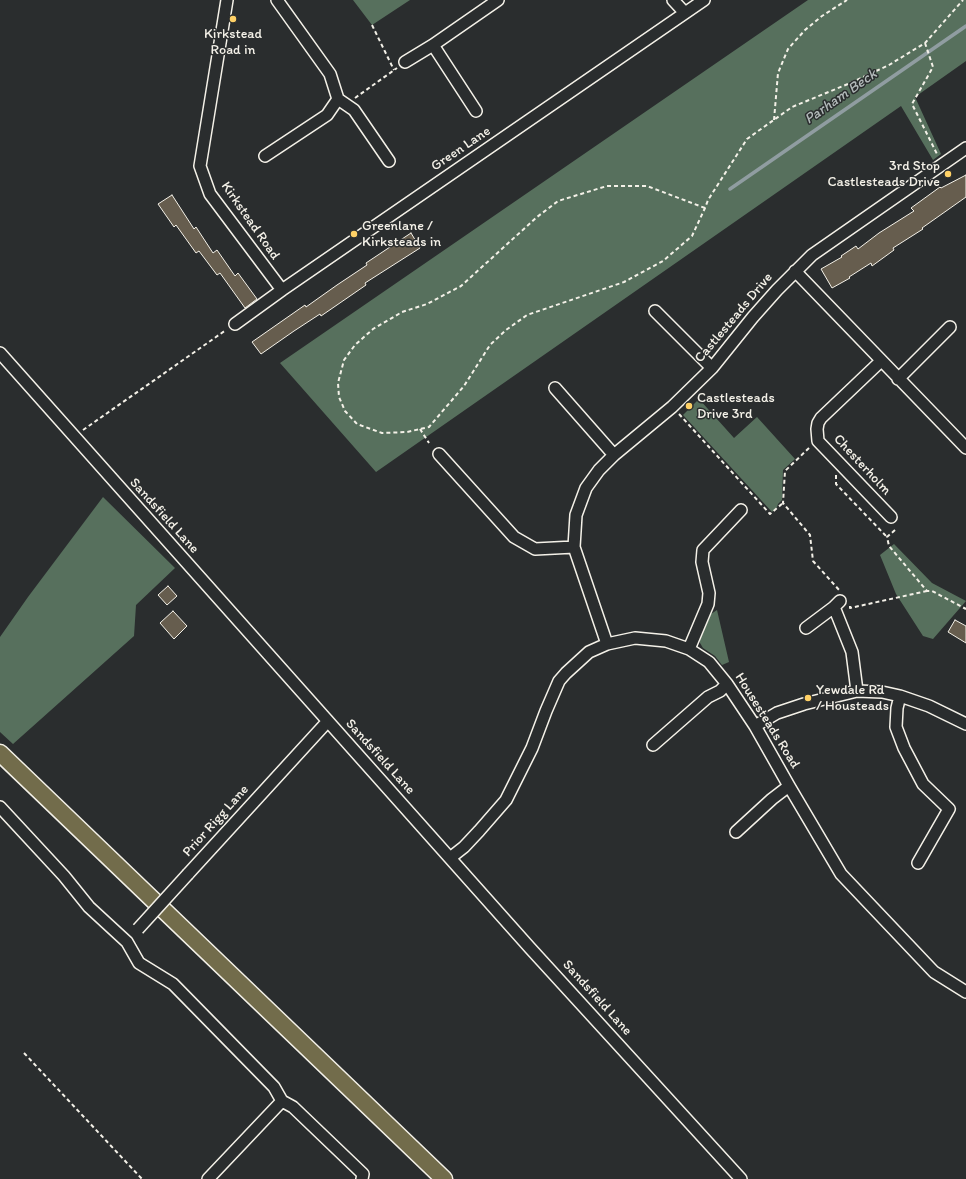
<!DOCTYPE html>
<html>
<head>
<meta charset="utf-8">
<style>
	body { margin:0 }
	canvas { display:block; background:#2a2d2e }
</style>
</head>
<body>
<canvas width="966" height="1179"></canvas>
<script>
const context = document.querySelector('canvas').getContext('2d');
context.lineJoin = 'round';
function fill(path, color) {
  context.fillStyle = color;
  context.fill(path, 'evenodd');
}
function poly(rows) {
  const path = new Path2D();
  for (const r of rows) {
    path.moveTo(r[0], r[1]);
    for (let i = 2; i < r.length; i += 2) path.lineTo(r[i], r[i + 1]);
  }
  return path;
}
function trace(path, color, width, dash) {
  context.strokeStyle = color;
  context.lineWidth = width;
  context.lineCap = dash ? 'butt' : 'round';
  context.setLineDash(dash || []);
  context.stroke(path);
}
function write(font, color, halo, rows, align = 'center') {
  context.font = font + ' Itim,sans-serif';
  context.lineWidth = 3;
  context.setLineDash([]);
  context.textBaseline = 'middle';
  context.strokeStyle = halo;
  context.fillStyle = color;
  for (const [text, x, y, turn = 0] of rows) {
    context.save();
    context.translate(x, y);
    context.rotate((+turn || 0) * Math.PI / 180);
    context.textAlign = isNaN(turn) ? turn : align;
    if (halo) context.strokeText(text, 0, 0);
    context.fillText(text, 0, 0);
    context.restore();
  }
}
const green = poly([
	[353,0,410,0,372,25],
	[808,0,966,0,966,61,915,97,941,154,933,160,901,106,376,472,280,363],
	[699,399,734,438,757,417,795,459,783,470,782,500,778,504,777,507,772,512,683,415],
	[103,497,175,568,136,605,134,636,13,744,0,732,0,637,28,597],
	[894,544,932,583,966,601,933,639,923,636,896,594,880,555],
	[717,610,729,662,722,665,715,656,703,648,700,643,700,640,711,614]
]);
const stream = poly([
	[730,189,966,26]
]);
const building = poly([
	[966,175,966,197,922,228,923,229,893,248,894,250,872,266,871,263,849,277,850,278,832,288,821,269,842,257,841,256,856,246,858,249,879,233,914,211,911,208,940,187,941,188,966,175],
	[172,195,194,229,196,227,213,253,217,250,235,276,238,273,257,299,245,308,220,273,217,275,199,251,196,253,176,225,174,227,158,204,172,195],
	[411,233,420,248,365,283,366,285,321,316,320,314,294,331,261,354,252,342,305,305,306,307,337,285,367,265,366,263,411,233],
	[168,586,177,596,167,605,158,595,168,586],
	[173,611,187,626,174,639,160,623,173,611],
	[955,620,966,626,966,643,948,632,955,620]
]);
const path = poly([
	[372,25,394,70],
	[925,43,933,67,912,104,937,154],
	[355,98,397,68],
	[774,120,778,73,788,49,805,30,822,16,847,0],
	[705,208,647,186,607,186,558,201,537,217,461,286,427,304,402,312,373,329,355,345,344,360,338,383,339,397,345,411,357,424,382,433,407,432,429,427,464,386,490,345,506,330,527,315,624,282,663,261,692,236,705,208,708,200,747,139,792,107,848,84,889,65,925,43,963,0],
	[679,414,770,514,783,503],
	[420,429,429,443],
	[83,430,226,330],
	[809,448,785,471,783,503,810,535,813,561,840,591],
	[836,475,836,484,887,537],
	[895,530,887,537,889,546,927,591,932,591,966,609],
	[850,606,850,608,927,591],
	[24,1053,142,1179]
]);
const minor = poly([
	[227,0,200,166,210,194,282,290],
	[673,0,685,13],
	[433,45,476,111],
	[405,62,433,45,498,0],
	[338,99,354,110,389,161],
	[265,156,327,115,338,99,330,74,277,0],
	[795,271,966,448],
	[655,311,712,368],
	[235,324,282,290,704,0],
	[0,353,530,948,741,1179],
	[881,361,821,418,818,423,817,429,818,441,891,517],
	[898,379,950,327],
	[555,388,614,455],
	[439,454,514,537,535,549,574,547],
	[834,607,852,652,857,691],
	[806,628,834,607,840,601],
	[607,644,574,547,576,515,586,488,599,470,614,455,672,407,712,368,753,317,777,290,812,255,966,148],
	[689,649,708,604,709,593,702,562,703,550,741,510],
	[900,696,897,708,896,727,904,748,923,784,949,809,918,863],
	[755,726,777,713,804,704,857,691,882,692,900,696,929,706,966,724],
	[653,745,708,697,720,691,727,684],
	[0,807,64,876,89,907,127,942,139,963,173,984,274,1087,282,1101,208,1179],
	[736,832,772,799,789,786],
	[450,858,464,847,479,831,506,800,532,748,546,711,559,681,566,673,589,652,607,644,635,638,666,641,689,649,709,662,727,684,755,726,789,786,841,874,934,972,966,992],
	[188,874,328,721],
	[282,1101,293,1107,363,1174,362,1179]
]);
const highway = poly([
	[0,753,444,1179]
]);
const minorBridge = poly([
	[138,929,188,874]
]);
const markers = [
	[233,19,4,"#ffd166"],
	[948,174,4,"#ffd166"],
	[354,234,4,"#ffd166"],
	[689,406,4,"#ffd166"],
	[808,698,4,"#ffd166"]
];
const poiNames = [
	["Kirkstead",233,34,"center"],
	["Road in",233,50,"center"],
	["3rd Stop",940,166,"right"],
	["Castlesteads Drive",940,182,"right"],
	["Greenlane /",362,226],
	["Kirksteads in",362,242],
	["Castlesteads",697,398],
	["Drive 3rd",697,414],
	["Yewdale Rd",816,690],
	["/ Housteads",816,706]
];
const streetNames = [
	["Green Lane",461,149,-34],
	["Kirkstead Road",250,221,55],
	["Castlesteads Drive",734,318,-50],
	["Chesterholm",862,465,47],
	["Sandsfield Lane",164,516,48],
	["Housesteads Road",767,721,58],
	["Sandsfield Lane",380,757,48],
	["Prior Rigg Lane",216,821,-48],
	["Sandsfield Lane",597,998,48]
];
const waterNames = [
	["Parham Beck",841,97,-35]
];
fill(green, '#57705d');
trace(stream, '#909da1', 3.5);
fill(building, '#665d4e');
trace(building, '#f4f1e8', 1);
trace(minor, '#f4f1e8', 14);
trace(highway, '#f4f1e8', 19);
trace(path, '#f4f1e8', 2, [4, 3]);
trace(minor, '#2a2d2e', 11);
trace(highway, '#726c4b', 16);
trace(minorBridge, '#f4f1e8', 14, []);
trace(minorBridge, '#2a2d2e', 11);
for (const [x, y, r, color] of markers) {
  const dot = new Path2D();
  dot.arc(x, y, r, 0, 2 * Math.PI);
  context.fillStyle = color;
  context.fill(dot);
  trace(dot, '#2a2d2e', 1.5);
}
write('14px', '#f4f1e8', '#2a2d2e', poiNames, 'left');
write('14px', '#f4f1e8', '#2a2d2e', streetNames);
write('italic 15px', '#b2b9b9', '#2a2d2e', waterNames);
</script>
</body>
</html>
